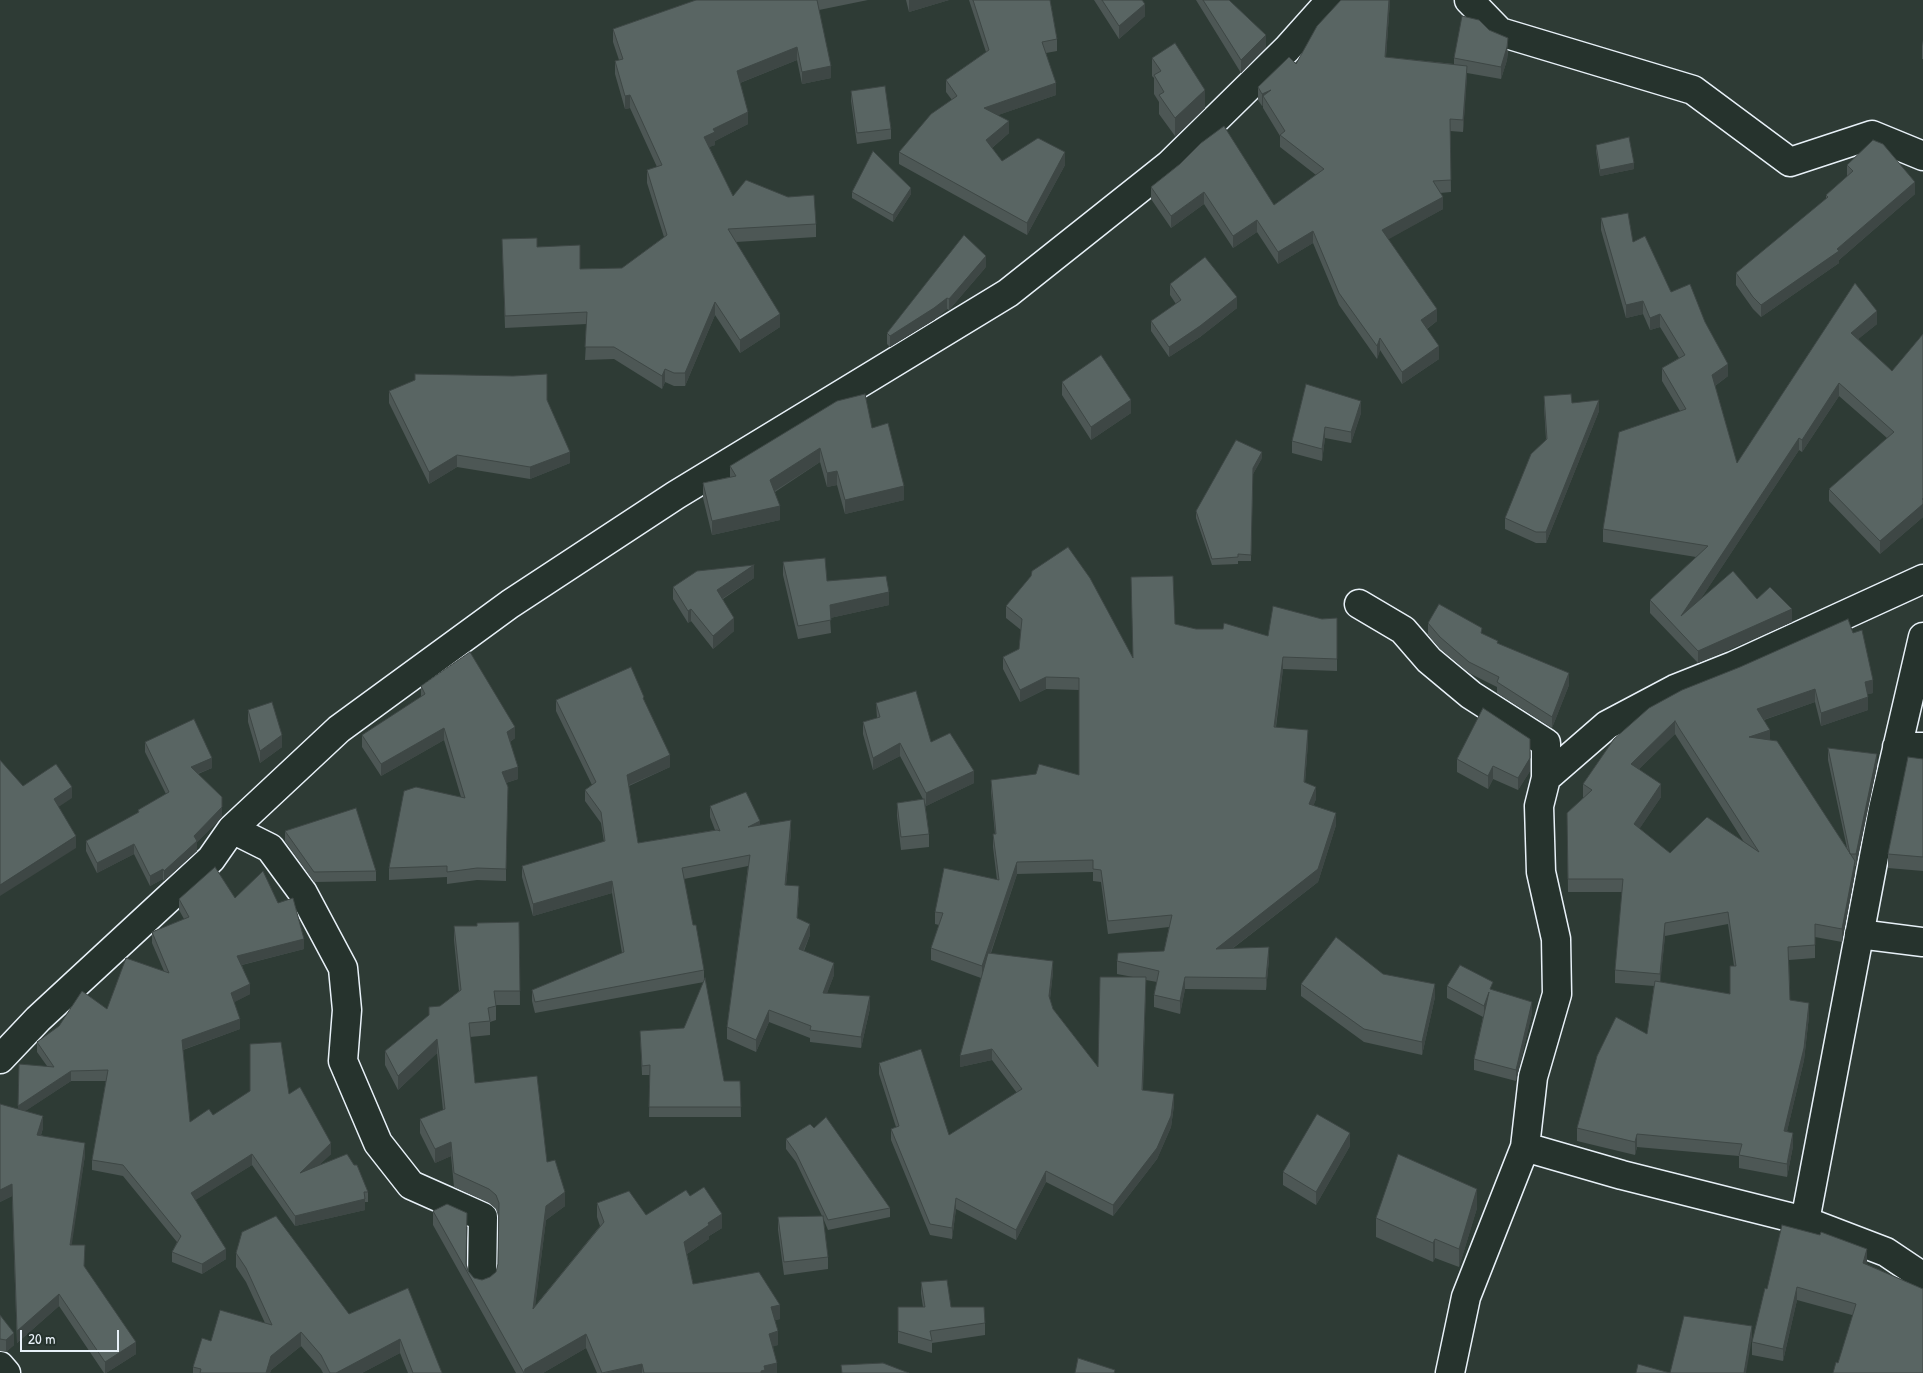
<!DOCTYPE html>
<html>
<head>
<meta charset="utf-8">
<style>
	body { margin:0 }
	#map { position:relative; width:1923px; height:1373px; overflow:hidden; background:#2e3b35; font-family:"Patrick Hand",sans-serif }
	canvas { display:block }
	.scale { position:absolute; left:20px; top:1330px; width:99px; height:22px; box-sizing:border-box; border:2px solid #e8f1f8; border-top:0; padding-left:6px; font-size:15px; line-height:18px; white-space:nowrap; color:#e8f1f8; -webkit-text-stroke:4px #26332d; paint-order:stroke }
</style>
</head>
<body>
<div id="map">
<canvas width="1923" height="1373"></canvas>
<div class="scale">20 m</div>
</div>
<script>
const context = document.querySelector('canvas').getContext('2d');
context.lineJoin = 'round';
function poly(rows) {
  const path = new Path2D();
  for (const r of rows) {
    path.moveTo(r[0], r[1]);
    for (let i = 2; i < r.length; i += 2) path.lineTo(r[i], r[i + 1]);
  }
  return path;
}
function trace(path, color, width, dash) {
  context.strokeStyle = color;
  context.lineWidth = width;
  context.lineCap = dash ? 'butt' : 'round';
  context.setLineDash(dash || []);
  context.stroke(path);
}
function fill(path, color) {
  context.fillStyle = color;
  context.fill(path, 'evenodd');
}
const minor = poly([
	[1469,0,1500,32,1693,90,1790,162,1872,135,1923,156],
	[1359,604,1403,630,1429,660,1471,695,1546,743,1546,778,1539,806,1541,872,1556,939,1557,994,1533,1077,1525,1147,1466,1297,1450,1373],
	[1897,747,1923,747],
	[1546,778,1607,725,1675,689,1733,666,1923,579],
	[232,829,270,848,303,893,343,968,347,1010,343,1061,378,1143,411,1185,483,1217,482,1278],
	[1859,934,1923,942],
	[0,1059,38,1019,211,859,232,829,339,729,510,604,676,495,1008,293,1169,165,1287,49,1331,0],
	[1525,1147,1622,1175,1805,1221,1886,1252,1923,1277],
	[1805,1221,1883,809,1923,637],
	[0,1366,6,1373]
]);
const wall = poly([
	[696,0,868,0,819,10,831,78,802,84,797,60,740,83,748,124,715,141,715,145,709,147,733,196,816,224,816,237,736,242,780,327,740,353,715,315,685,386,674,386,665,382,662,389,614,359,585,360,587,324,505,328,502,239,537,247,580,269,622,268,664,237,647,183,647,170,657,167,630,108,625,109,615,74,615,61,619,60,613,42,613,29],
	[906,0,949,0,909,12],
	[969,0,1050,0,1057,39,1057,51,1046,53,1056,95,998,115,1009,133,992,148,1002,161,1065,165,1027,235,899,164,899,152,952,100,946,92,946,80,986,52],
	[1094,0,1142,0,1145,16,1119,39],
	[1196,0,1229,0,1266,47,1241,73],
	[1341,0,1390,0,1386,57,1454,64,1454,58,1508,51,1507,60,1501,79,1467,73,1463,132,1450,131,1451,192,1440,193,1443,209,1388,239,1437,321,1427,329,1439,359,1402,384,1380,350,1377,359,1339,305,1313,243,1278,264,1257,232,1233,248,1204,204,1171,228,1151,199,1151,187,1180,164,1274,205,1316,175,1280,147,1280,136,1263,108,1263,105,1262,106,1258,100,1258,87,1296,64],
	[1923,40,1923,59,1922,59,1922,46],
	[1152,58,1205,108,1176,136,1175,136,1159,114,1159,102,1154,94,1154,78,1152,76],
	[851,91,891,129,891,139,857,144,851,101],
	[1596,145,1634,169,1600,176,1596,151],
	[1847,165,1915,194,1839,260,1839,263,1761,317,1753,309,1736,285,1736,273,1826,199,1826,195,1847,177],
	[852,192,911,194,893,222,852,198],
	[1601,218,1633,242,1671,292,1705,322,1728,376,1715,386,1737,463,1855,283,1877,324,1858,339,1892,371,1923,334,1923,517,1880,554,1829,501,1829,489,1887,438,1839,396,1802,452,1799,450,1700,600,1757,599,1792,622,1698,663,1650,613,1650,600,1696,557,1603,542,1603,529,1680,411,1662,381,1662,368,1679,358,1660,327,1650,330,1643,314,1626,318,1601,230],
	[986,267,949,310,947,309,934,320,890,347,887,344,887,333],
	[1170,284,1237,308,1200,337,1169,357,1151,331,1151,321,1176,304,1170,295],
	[1062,382,1131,413,1091,440,1062,395],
	[1306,384,1361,413,1351,443,1325,438,1322,461,1292,453,1292,441],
	[389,391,547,400,570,463,530,479,457,467,429,484,389,403],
	[1544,396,1599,411,1546,543,1536,543,1505,529,1505,518,1546,439,1544,407],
	[872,428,904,500,845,514,837,485,827,487,820,462,775,492,780,520,712,535,703,498,703,483,730,477,730,466],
	[1262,458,1253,474,1251,561,1238,561,1238,564,1212,565,1196,518,1196,511],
	[783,562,827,581,889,605,830,618,831,633,798,639,783,575],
	[754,578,723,599,734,631,713,649,691,621,688,623,673,599,673,587],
	[1006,606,1133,658,1175,624,1196,629,1268,636,1322,619,1337,618,1337,671,1283,669,1276,727,1308,742,1305,783,1316,799,1313,806,1336,825,1318,882,1232,949,1269,959,1266,990,1185,989,1180,1014,1154,1007,1154,995,1157,982,1146,980,1143,1090,1174,1105,1171,1127,1157,1159,1113,1216,1046,1182,1016,1240,956,1209,952,1239,930,1235,891,1140,891,1129,896,1127,879,1074,879,1063,949,1135,1017,1093,992,1060,960,1067,981,978,931,960,931,948,939,925,935,924,935,912,997,880,993,847,993,834,995,834,991,792,991,780,1079,775,1079,690,1046,689,1020,702,1003,669,1003,657,1019,649,1021,630,1006,618],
	[1093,872,1093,881,1101,882,1108,934,1169,927,1164,951,1117,961,1117,974,1133,977,1098,1067,1053,1009,1050,999,1053,972,991,953,1017,874],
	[1428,623,1482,634,1569,685,1552,728,1497,693,1497,687,1469,673,1440,649,1428,635],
	[1853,633,1873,693,1868,694,1868,710,1821,726,1815,702,1764,720,1770,740,1847,848,1828,760,1828,748,1877,766,1856,866,1855,866,1855,873,1842,942,1815,937,1815,958,1789,960,1790,1000,1809,1016,1804,1060,1787,1131,1793,1146,1787,1177,1739,1168,1739,1156,1637,1147,1635,1155,1577,1141,1577,1128,1647,1034,1654,986,1615,983,1615,970,1622,892,1568,892,1567,813,1584,797,1583,797,1583,784,1614,739],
	[1675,734,1744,842,1670,853,1639,829,1661,797,1639,769],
	[1728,924,1734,966,1730,994,1660,982,1665,936],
	[421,686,515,738,510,742,518,779,506,783,506,881,477,880,447,884,447,877,389,880,389,868,461,797,444,740,381,776,362,747,362,735,421,697],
	[556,700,644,700,670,767,629,786,638,843,715,830,710,817,710,806,760,825,791,832,786,885,799,898,797,919,810,935,804,951,834,975,827,993,870,1008,861,1048,810,1042,810,1038,769,1022,756,1052,727,1039,727,1027,748,866,684,879,693,925,704,970,704,980,724,1081,740,1081,741,1117,649,1117,650,1075,642,1075,640,1031,684,1028,704,982,535,1013,532,1001,532,990,622,953,612,893,533,916,522,877,522,866,604,842,601,823,585,801,585,790,592,785,556,711],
	[876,703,931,742,974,783,926,806,925,803,929,834,929,847,901,850,897,816,897,803,923,799,900,756,873,770,863,734,863,722,877,718],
	[248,710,282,747,260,763,248,722],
	[145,742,212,768,198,774,222,817,197,842,197,851,164,881,163,879,150,886,134,854,97,873,86,851,86,841,138,813,138,810,166,794,145,752],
	[1457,759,1530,771,1518,790,1493,779,1488,789,1457,772],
	[1923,759,1923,871,1888,868,1888,854],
	[285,831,376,871,376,881,314,882,285,841],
	[235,898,278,903,304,949,242,965,250,994,234,1002,240,1029,183,1050,190,1122,289,1094,331,1154,319,1165,368,1192,368,1202,365,1202,365,1210,295,1226,252,1165,195,1200,226,1259,202,1274,172,1262,172,1252,177,1242,123,1176,92,1170,92,1160,106,1081,71,1081,25,1111,43,1128,41,1135,85,1155,71,1245,136,1354,106,1373,104,1373,59,1306,17,1343,12,1196,0,1202,18,1109,47,1066,37,1052,37,1042,107,1009,164,971,152,943,152,932,184,919,179,910,179,899],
	[519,922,520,1005,496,1005,496,1020,490,1022,490,1035,470,1037,475,1083,547,1162,565,1206,546,1220,535,1306,600,1226,597,1217,597,1203,646,1215,690,1196,722,1228,709,1236,709,1239,687,1254,693,1284,780,1319,775,1320,778,1345,773,1346,777,1373,597,1373,586,1348,543,1373,516,1373,433,1225,433,1211,467,1265,468,1271,474,1278,482,1280,490,1277,496,1272,498,1264,498,1216,496,1209,489,1203,454,1187,451,1156,435,1163,420,1133,420,1119,443,1110,437,1053,398,1090,385,1065,385,1051,459,991,454,940,454,926,477,926],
	[1383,974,1435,997,1422,1055,1364,1042,1301,996,1301,984],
	[1447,986,1493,990,1532,1013,1516,1081,1474,1070,1474,1059,1483,1017,1447,998],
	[814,1128,890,1208,890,1217,828,1230,823,1218,828,1257,828,1269,784,1275,778,1230,778,1217,822,1216,796,1162,786,1149,786,1139],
	[1350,1146,1316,1205,1283,1185,1283,1172],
	[1477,1208,1459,1267,1435,1258,1433,1262,1376,1237,1376,1218],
	[236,1253,349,1314,408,1288,442,1373,408,1373,400,1353,362,1373,323,1373,321,1369,301,1346,271,1370,270,1373,193,1373,193,1367,211,1341,265,1323,246,1282,236,1267],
	[1867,1262,1866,1264,1923,1289,1852,1315,1797,1300,1783,1361,1752,1355,1752,1342,1767,1289],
	[921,1282,951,1307,985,1323,985,1335,932,1343,932,1353,898,1343,898,1307,923,1307,921,1294],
	[0,1315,14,1345,6,1352,0,1351]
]);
const shadedWall = poly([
	[909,0,949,0,909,12],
	[1389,0,1390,0,1385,69,1385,57],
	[1145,4,1145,16,1119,39,1119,26],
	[1266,35,1266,47,1241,73,1241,60],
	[1508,38,1507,60,1501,79,1501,67],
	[797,47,797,60,737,84,737,71],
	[831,66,831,78,802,84,802,72],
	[1467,66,1467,78,1463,132,1463,120],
	[1056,83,1056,95,984,120,984,108],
	[1205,90,1205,108,1176,136,1175,136,1175,118],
	[1271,90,1263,96,1263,105,1262,106,1262,94],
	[630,95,630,108,625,109,625,96],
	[748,112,748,124,715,141,715,145,704,149,704,137,713,129],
	[1009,121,1009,133,986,153,986,140],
	[1065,152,1065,165,1027,235,1027,223],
	[1634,163,1634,169,1600,176,1600,170],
	[1915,182,1915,194,1839,260,1839,263,1761,317,1761,305,1837,249],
	[911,188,911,194,893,222,893,215],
	[1204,192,1204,204,1171,228,1171,216],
	[1443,197,1443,209,1382,243,1382,230],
	[1257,220,1257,232,1233,248,1233,236],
	[1313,231,1313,243,1278,264,1278,252],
	[986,256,986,267,949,310,949,299],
	[1237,297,1237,308,1200,337,1169,357,1169,347],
	[947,298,947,309,934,320,890,347,890,336],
	[1643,301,1643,314,1626,318,1626,305],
	[715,302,715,315,685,386,685,373],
	[1437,309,1437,321,1421,333,1421,320],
	[1877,311,1877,324,1851,345,1851,333],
	[780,314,780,327,740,353,740,340],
	[1660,314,1660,327,1650,330,1650,318],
	[1380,338,1380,350,1377,359,1377,346],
	[1439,346,1439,359,1402,384,1402,372],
	[1728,364,1728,376,1712,388,1712,375],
	[665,369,665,382,662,389,662,376],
	[1839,383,1839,396,1802,452,1802,440],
	[1131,400,1131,413,1091,440,1091,427],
	[1599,400,1599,411,1546,543,1546,532],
	[1361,401,1361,413,1351,443,1351,432],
	[1325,427,1325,438,1322,461,1322,449],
	[1799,438,1799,450,1681,629,1681,616],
	[820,448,820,462,770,494,770,480],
	[570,452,570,463,530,479,530,467],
	[1262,452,1262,458,1253,474,1251,561,1253,468],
	[457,455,457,467,429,484,429,472],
	[837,471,837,485,827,487,827,473],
	[904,486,904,500,845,514,845,500],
	[1923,498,1923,517,1880,554,1880,541],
	[780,506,780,520,712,535,712,521],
	[754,565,754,578,717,602,717,590],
	[889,592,889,605,830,618,830,605],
	[691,609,691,621,688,623,688,611],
	[1792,609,1792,622,1698,663,1698,651],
	[734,618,734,631,713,649,713,636],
	[1283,657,1283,669,1274,739,1274,727],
	[1569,673,1569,685,1552,728,1552,717],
	[1046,677,1046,689,1020,702,1020,690],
	[1873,680,1873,693,1865,695,1865,682],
	[1815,689,1815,702,1757,722,1757,709],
	[1868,697,1868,710,1821,726,1821,713],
	[1675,721,1675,734,1631,777,1631,764],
	[515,727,515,738,507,744,507,732],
	[444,728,444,740,381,776,381,764],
	[1308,730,1308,742,1304,794,1304,782],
	[1770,730,1770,743,1749,737],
	[282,735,282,747,260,763,260,751],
	[900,743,900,756,873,770,873,758],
	[1877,754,1877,766,1856,866,1856,854],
	[670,755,670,767,627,786,627,775],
	[212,758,212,768,191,776,191,767],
	[1530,758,1530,771,1518,790,1518,778],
	[1493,766,1493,779,1488,789,1488,776],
	[518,767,518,779,502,784,502,772],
	[974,771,974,783,926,806,926,793],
	[1661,784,1661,797,1634,837,1634,824],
	[72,787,72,798,54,810,54,799],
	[1316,787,1316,799,1309,817,1309,804],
	[222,807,222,817,197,842,197,851,164,881,164,871,194,836],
	[1336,813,1336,825,1318,882,1216,961,1216,949],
	[791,820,791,832,785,896,785,885],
	[760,821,760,832,748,827],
	[76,836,76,848,0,896,0,885],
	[134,844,134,854,97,873,97,863],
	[1855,861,1855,873,1842,942,1842,929],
	[1017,862,1017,874,982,978,982,966],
	[163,869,163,879,150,886,150,876],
	[612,881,612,893,533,916,533,904],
	[1665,923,1665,936,1660,987,1660,974],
	[810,924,810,935,799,961,799,949],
	[304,939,304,949,237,966,237,956],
	[1269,947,1269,959,1266,990,1266,978],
	[1053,961,1053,972,1049,1007,1049,996],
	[834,963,834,975,823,1004,823,993],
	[1185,977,1185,989,1180,1014,1180,1001],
	[250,984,250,994,231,1004,231,993],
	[1435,984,1435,997,1422,1055,1422,1042],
	[1489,992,1484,1018,1484,1006],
	[870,996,870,1008,861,1048,861,1037],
	[1532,1002,1532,1013,1516,1081,1516,1070],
	[1809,1003,1809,1016,1804,1060,1784,1144,1784,1131],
	[769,1010,769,1022,756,1052,756,1040],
	[240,1019,240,1029,182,1050,182,1040],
	[437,1039,437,1053,398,1090,398,1076],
	[992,1049,992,1060,960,1067,960,1056],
	[71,1071,71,1081,18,1116,18,1106],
	[1174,1094,1174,1105,1171,1127,1157,1159,1113,1216,1113,1205],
	[43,1116,43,1128,37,1147,37,1135],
	[1350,1133,1350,1146,1316,1205,1316,1192],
	[1793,1133,1793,1146,1787,1177,1787,1164],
	[1637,1134,1637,1147,1635,1155,1635,1142],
	[451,1142,451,1156,435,1163,435,1149],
	[85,1143,85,1155,70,1257,70,1245],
	[331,1143,331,1154,300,1183,300,1173],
	[252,1154,252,1165,191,1203,191,1193],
	[1046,1171,1046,1182,1016,1240,1016,1230],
	[12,1184,12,1196,0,1202,0,1190],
	[1477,1189,1477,1208,1459,1267,1459,1249],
	[565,1192,565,1206,546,1220,533,1323,533,1309,546,1206],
	[956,1198,956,1209,952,1239,952,1228],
	[365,1199,365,1210,295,1226,295,1216],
	[722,1214,722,1228,709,1236,709,1239,684,1256,684,1242,708,1223],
	[1435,1239,1435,1258,1433,1262,1433,1243],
	[226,1249,226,1259,202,1274,202,1264],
	[1867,1249,1867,1262,1863,1275,1863,1263],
	[1797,1287,1797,1300,1783,1361,1783,1349],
	[59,1294,59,1306,17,1343,17,1331],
	[780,1305,780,1319,771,1321,771,1307],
	[1752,1326,1752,1338,1746,1373,1744,1373],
	[778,1331,778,1345,769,1348,769,1334],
	[301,1332,301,1346,271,1370,270,1373,266,1373,271,1356],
	[14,1333,14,1345,6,1352,6,1340],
	[586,1334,586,1348,543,1373,525,1373,525,1369],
	[400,1339,400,1353,362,1373,336,1373],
	[136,1342,136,1354,106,1373,105,1373,105,1362],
	[777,1363,777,1373,761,1373,761,1371,764,1366],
	[642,1364,642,1373,605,1373]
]);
const building = poly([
	[696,0,817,0,831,66,802,72,797,47,737,71,748,112,713,129,715,132,704,137,733,196,746,180,788,197,814,195,816,224,728,229,780,314,740,340,715,302,685,373,674,373,665,369,662,376,614,347,585,347,587,312,505,316,502,239,537,238,537,247,580,245,580,269,622,268,667,235,647,170,662,165,630,95,625,96,615,61,623,59,613,29,696,0],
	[973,0,1050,0,1057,39,1042,42,1056,83,984,108,1009,121,986,140,1002,161,1038,138,1065,152,1027,223,899,152,931,114,957,96,946,80,989,50,973,0],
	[1102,0,1142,0,1145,4,1119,26,1102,0],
	[1203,0,1229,0,1266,35,1241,60,1203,0],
	[1341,0,1389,0,1385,57,1467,66,1463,120,1450,119,1451,180,1433,181,1443,197,1382,230,1437,309,1421,320,1439,346,1402,372,1380,338,1377,346,1339,293,1313,231,1278,252,1257,220,1233,236,1204,192,1171,216,1151,187,1180,164,1201,143,1224,126,1274,205,1324,169,1280,135,1285,131,1263,96,1271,90,1262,94,1258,87,1289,57,1296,64,1317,26,1341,0],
	[1462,16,1479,20,1489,30,1508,38,1507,47,1501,67,1454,58,1462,16],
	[1175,43,1205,90,1176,117,1175,118,1159,95,1164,92,1154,75,1161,71,1152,58,1175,43],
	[885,86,891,129,857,133,851,91,885,86],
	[1629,137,1634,163,1600,170,1596,145,1629,137],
	[1873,140,1883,144,1915,182,1837,249,1839,251,1761,305,1753,297,1736,273,1828,197,1826,195,1853,171,1847,165,1873,140],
	[873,151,911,188,893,215,852,192,873,151],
	[1628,213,1633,242,1645,236,1671,292,1690,284,1705,322,1728,364,1712,375,1737,463,1855,283,1877,311,1851,333,1892,371,1923,334,1923,498,1922,499,1923,500,1923,504,1880,541,1829,489,1894,432,1839,383,1802,440,1799,438,1681,616,1733,571,1757,599,1770,587,1792,609,1698,651,1650,600,1708,546,1603,529,1619,432,1686,409,1662,368,1685,355,1660,314,1650,318,1643,301,1626,305,1601,218,1628,213],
	[964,235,986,256,949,299,947,298,934,308,890,336,887,333,964,235],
	[1205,257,1237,297,1200,326,1169,347,1151,321,1181,300,1170,284,1205,257],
	[1101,355,1131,400,1091,427,1062,382,1101,355],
	[415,374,513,376,547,374,547,400,570,452,530,467,457,455,429,472,389,391,415,380,415,374],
	[1306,384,1361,401,1351,432,1325,427,1322,449,1292,441,1306,384],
	[865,394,872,428,888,423,904,486,845,500,837,471,827,473,820,448,770,480,780,506,712,521,703,483,736,476,730,466,837,401,865,394],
	[1571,394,1572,403,1599,400,1546,532,1536,532,1505,518,1531,454,1547,439,1544,396,1571,394],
	[1236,440,1262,452,1253,468,1251,555,1238,554,1238,557,1212,559,1196,511,1236,440],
	[1068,547,1090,578,1133,658,1131,577,1173,576,1175,624,1196,629,1223,629,1224,623,1268,636,1273,606,1322,619,1337,618,1337,659,1283,657,1274,727,1308,730,1304,782,1316,787,1309,804,1336,813,1318,869,1216,949,1269,947,1266,978,1185,977,1180,1001,1154,995,1159,971,1117,961,1118,953,1164,951,1172,915,1108,921,1101,870,1093,869,1093,860,1017,862,982,966,931,948,943,913,935,912,944,868,999,880,993,834,996,834,991,780,1036,774,1039,764,1079,775,1079,678,1046,677,1020,690,1003,657,1019,649,1022,619,1006,606,1031,576,1032,571,1068,547],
	[825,558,827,581,886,576,889,592,830,605,831,620,798,626,783,562,825,558],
	[754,565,717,590,734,618,713,636,691,609,688,611,673,587,697,571,754,565],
	[1439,604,1482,628,1481,633,1498,641,1497,643,1569,673,1552,717,1497,682,1499,677,1469,662,1440,637,1428,623,1439,604],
	[1848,619,1853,633,1862,630,1873,680,1865,682,1868,697,1821,713,1815,689,1757,709,1770,730,1749,737,1777,741,1855,861,1842,929,1815,924,1815,945,1788,947,1790,1000,1809,1003,1804,1048,1784,1131,1793,1133,1787,1164,1739,1155,1742,1144,1637,1134,1635,1142,1577,1128,1597,1056,1616,1017,1647,1034,1655,981,1730,994,1730,966,1736,966,1728,912,1665,923,1660,974,1615,970,1623,879,1568,879,1567,813,1592,790,1583,784,1614,739,1649,708,1682,690,1740,667,1848,619],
	[1675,721,1679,728,1759,852,1707,817,1670,853,1634,824,1661,784,1631,764,1675,721],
	[470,652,515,727,507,732,518,767,502,772,508,787,506,869,477,868,447,872,447,866,389,868,404,791,416,787,465,798,444,728,381,764,362,735,425,694,421,686,470,652],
	[631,667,644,697,643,698,670,755,627,775,638,843,717,830,720,831,710,806,746,792,760,821,748,827,791,820,785,885,799,886,797,918,810,924,799,949,834,963,823,993,870,996,861,1037,810,1030,811,1026,769,1010,756,1040,727,1027,750,855,682,868,693,925,696,925,704,970,535,1002,532,990,624,952,612,881,533,904,522,866,605,841,601,812,585,790,596,782,556,700,631,667],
	[916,691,931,742,950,733,974,771,926,793,900,743,873,758,863,722,880,717,876,703,916,691],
	[272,702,282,735,260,751,248,710,272,702],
	[1483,708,1530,739,1530,758,1518,778,1493,766,1488,776,1457,759,1483,708],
	[194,719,212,758,191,767,222,797,222,807,194,836,197,841,164,871,163,869,150,876,134,844,97,863,86,841,139,812,138,810,169,792,145,742,194,719],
	[1828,748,1877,754,1856,854,1850,854,1828,748],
	[1908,757,1923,759,1923,857,1888,854,1908,757],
	[0,760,23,786,56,764,72,787,54,799,76,836,0,885,0,760],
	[924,799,929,834,901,837,897,803,924,799],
	[356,808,376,871,314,872,285,831,356,808],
	[215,867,235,898,263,871,278,903,293,898,304,939,237,956,250,984,231,993,240,1019,182,1040,190,1122,209,1109,213,1115,250,1091,250,1044,281,1042,289,1094,300,1087,331,1143,300,1173,347,1154,354,1165,357,1165,368,1192,364,1192,365,1199,295,1216,252,1154,191,1193,226,1249,202,1264,172,1252,181,1236,123,1165,92,1160,108,1070,71,1071,18,1106,19,1064,54,1067,37,1042,59,1026,82,991,107,1009,126,958,169,973,152,932,189,917,179,899,215,867],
	[519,922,520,991,494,991,496,1006,488,1008,490,1021,469,1023,475,1083,537,1076,547,1162,555,1160,565,1192,546,1206,533,1309,604,1222,597,1203,629,1191,646,1215,686,1190,690,1196,704,1187,722,1214,708,1223,709,1225,684,1242,693,1284,759,1272,780,1305,771,1307,778,1331,769,1334,777,1363,764,1366,765,1370,761,1371,761,1373,644,1373,642,1364,602,1373,586,1334,525,1369,524,1373,433,1211,447,1204,467,1213,466,1264,468,1271,474,1278,482,1280,490,1277,496,1272,498,1264,499,1203,496,1195,489,1189,454,1173,451,1142,435,1149,420,1119,445,1109,437,1039,398,1076,385,1051,429,1015,429,1007,440,1006,461,990,454,926,477,926,477,923,519,922],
	[1336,937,1383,974,1435,984,1422,1042,1364,1029,1301,984,1336,937],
	[988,953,1053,961,1049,996,1053,1009,1098,1067,1100,977,1146,977,1142,1090,1174,1094,1171,1116,1157,1148,1113,1205,1046,1171,1016,1230,956,1198,952,1228,930,1224,891,1129,899,1126,879,1063,921,1049,949,1135,1022,1089,992,1049,960,1056,988,953],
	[1460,965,1493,982,1490,989,1532,1002,1516,1070,1474,1059,1489,992,1484,1006,1447,986,1460,965],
	[705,978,724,1081,740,1081,741,1107,649,1107,650,1065,642,1066,640,1031,684,1028,705,978],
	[0,1104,43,1116,37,1135,85,1143,70,1245,85,1245,84,1266,136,1342,105,1362,59,1294,17,1331,12,1184,0,1190,0,1104],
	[1317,1114,1350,1133,1316,1192,1283,1172,1317,1114],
	[826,1117,890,1208,828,1220,796,1153,786,1139,810,1124,814,1128,826,1117],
	[1398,1154,1477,1189,1459,1249,1435,1239,1433,1243,1376,1218,1398,1154],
	[276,1216,349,1314,408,1288,442,1373,413,1373,400,1339,336,1373,330,1373,321,1355,301,1332,271,1356,266,1373,200,1373,201,1369,193,1367,202,1338,211,1341,220,1310,272,1325,246,1268,236,1253,242,1232,276,1216],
	[823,1216,828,1257,784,1262,778,1217,823,1216],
	[1782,1225,1820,1235,1821,1232,1867,1249,1863,1263,1923,1289,1923,1373,1833,1373,1836,1362,1838,1363,1856,1304,1797,1287,1783,1349,1752,1342,1765,1288,1767,1289,1782,1225],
	[947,1280,951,1307,984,1307,985,1323,930,1331,932,1341,898,1331,898,1307,925,1307,921,1282,947,1280],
	[0,1315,14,1333,6,1340,0,1339,0,1315],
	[1684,1316,1752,1326,1744,1373,1636,1373,1638,1364,1670,1373,1684,1316],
	[1078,1358,1115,1370,1114,1373,1075,1373,1078,1358],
	[883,1363,909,1373,842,1373,841,1365,883,1363]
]);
trace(minor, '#e8f1f8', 31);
trace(minor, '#26332d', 28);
fill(wall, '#4d5755');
fill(shadedWall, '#3e4745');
fill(building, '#596563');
trace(building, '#3e4745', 1);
</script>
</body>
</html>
